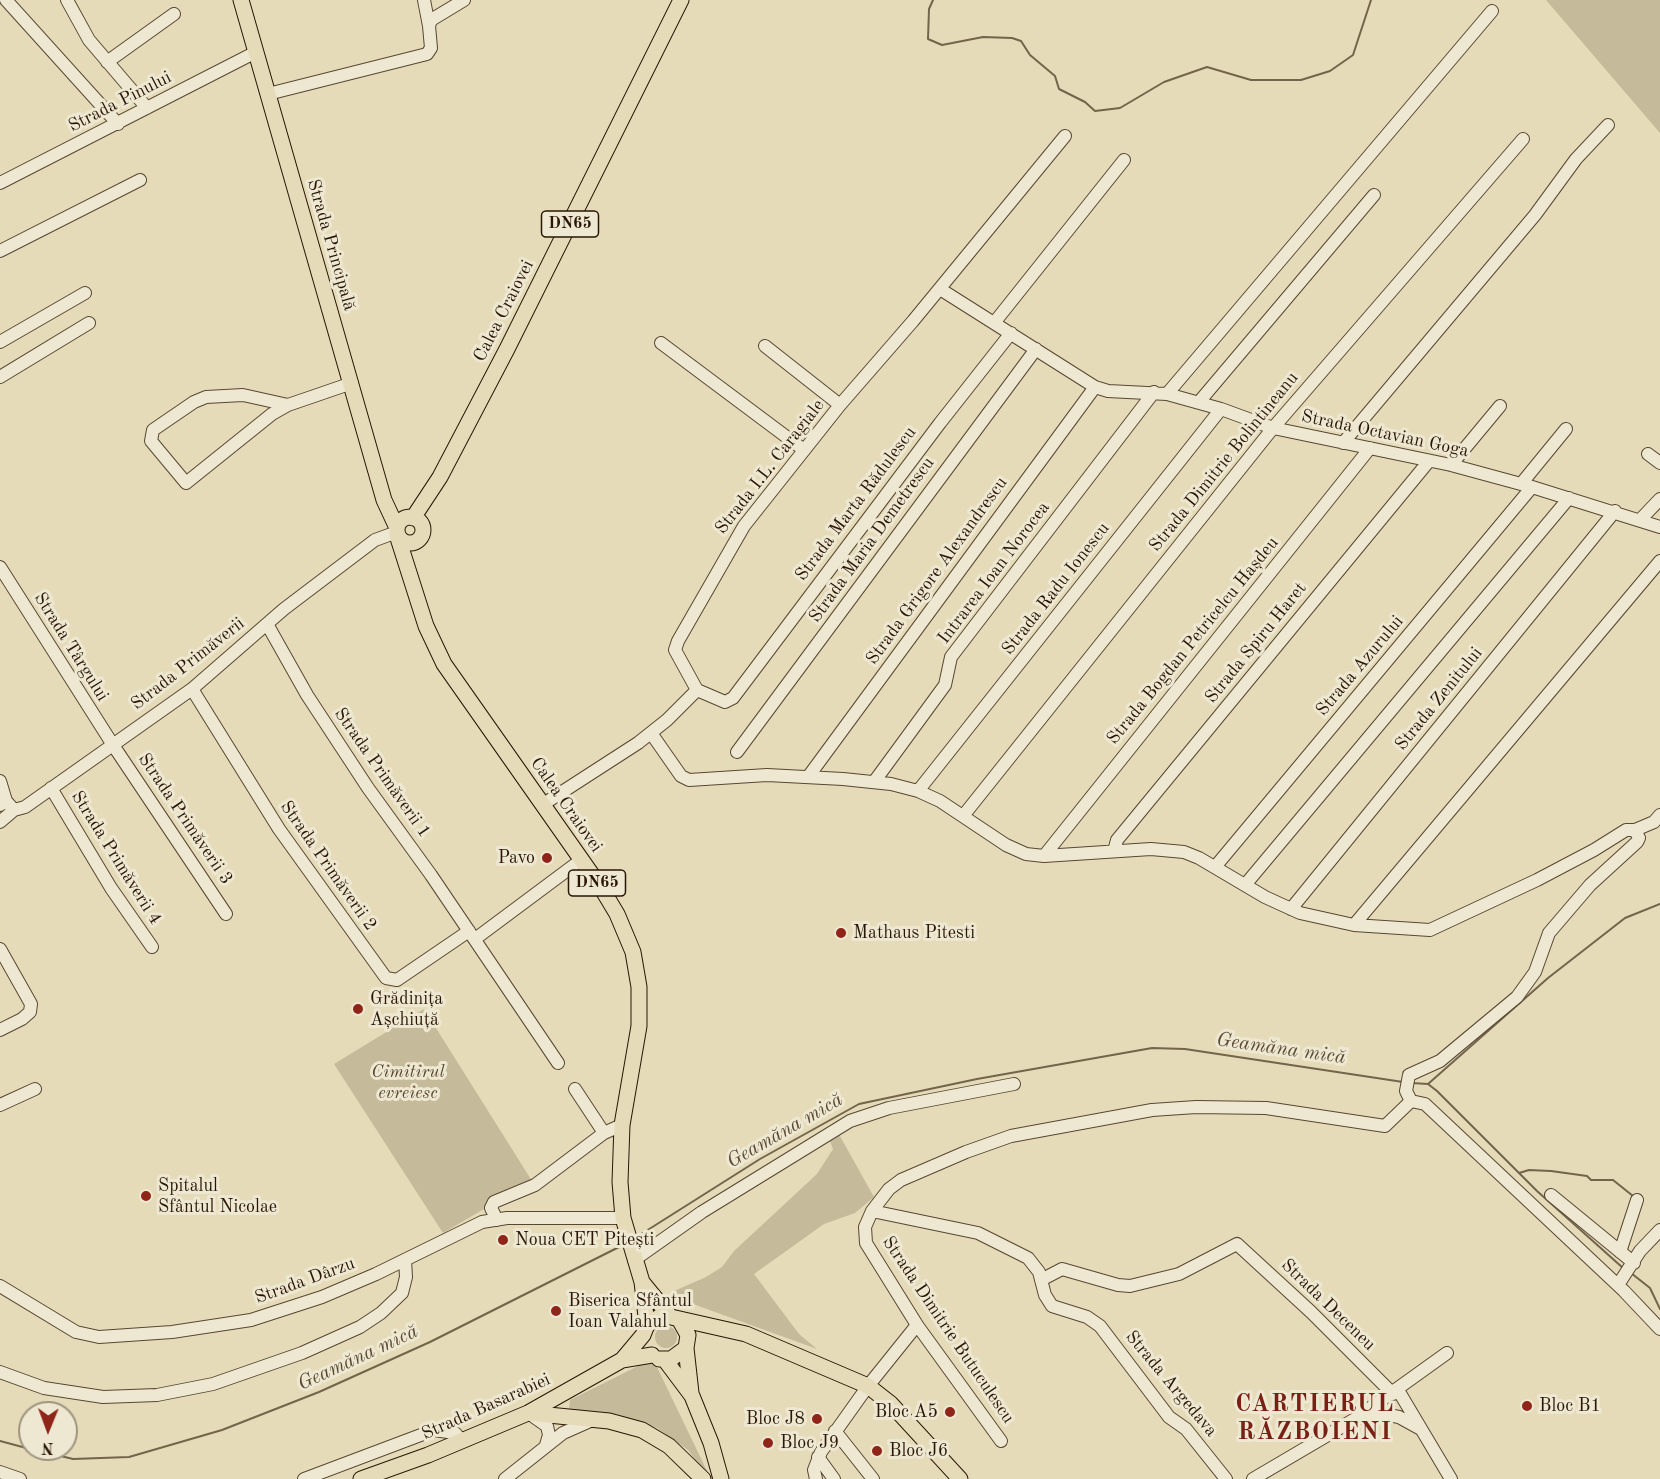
<!DOCTYPE html>
<html>
<head>
<meta charset="utf-8">
<style>
	body { margin:0 }
	#map { position:relative; width:1660px; height:1479px; overflow:hidden; background:#e5dbb9; font-family:"Old Standard TT",serif }
	canvas { display:block }
	.north { position:absolute; left:18px; top:1401px; width:60px; height:60px; box-sizing:border-box; background:#eee8d2; border:2px solid #9f9480; border-radius:50%; rotate:181deg; font-size:16px; font-weight:700; line-height:24px; text-align:center; color:#291604 }
	.north::after { content:''; display:block; margin:auto; width:21px; height:27px; background:#8f2418; clip-path:polygon(50% 0,100% 100%,50% 72%,0 100%) }
</style>
</head>
<body>
<div id="map">
<canvas width="1660" height="1479"></canvas>
<div class="north">N</div>
</div>
<script>
const context = document.querySelector('canvas').getContext('2d');
context.lineJoin = 'round';
function fill(path, color) {
  context.fillStyle = color;
  context.fill(path, 'evenodd');
}
function poly(rows) {
  const path = new Path2D();
  for (const r of rows) {
    if (r.length === 3) {
      path.moveTo(r[0] + r[2], r[1]);
      path.arc(r[0], r[1], r[2], 0, 2 * Math.PI);
      continue;
    }
    path.moveTo(r[0], r[1]);
    for (let i = 2; i < r.length; i += 2) path.lineTo(r[i], r[i + 1]);
  }
  return path;
}
function trace(path, color, width, dash) {
  context.strokeStyle = color;
  context.lineWidth = width;
  context.lineCap = dash ? 'butt' : 'round';
  context.setLineDash(dash || []);
  context.stroke(path);
}
function write(font, color, halo, rows, align = 'center') {
  context.font = font + ' "Old Standard TT",serif';
  context.lineWidth = 6;
  context.setLineDash([]);
  context.textBaseline = 'middle';
  context.strokeStyle = halo;
  context.fillStyle = color;
  for (const [text, x, y, turn = 0] of rows) {
    context.save();
    context.translate(x, y);
    context.rotate((+turn || 0) * Math.PI / 180);
    context.textAlign = isNaN(turn) ? turn : align;
    if (halo) context.strokeText(text, 0, 0);
    context.fillText(text, 0, 0);
    context.restore();
  }
}
const green = poly([
	[1546,0,1660,0,1660,133],
	[424,1009,532,1181,443,1233,334,1064],
	[836,1129,874,1197,855,1213,824,1224,754,1274,799,1334,817,1349,682,1300,672,1292,706,1277,722,1267,734,1251,817,1174,833,1149,827,1134],
	[666,1337,11],
	[648,1361,657,1367,707,1471,703,1471,688,1450,657,1428,616,1414,569,1409,570,1400]
]);
const stream = poly([
	[933,0,929,9,928,39,942,45,983,37,1012,38,1021,41,1030,55,1055,76,1059,89,1085,102,1095,111,1120,108,1164,82,1207,67,1251,80,1301,80,1330,71,1353,55,1371,0],
	[1412,1083,1428,1084,1437,1091,1537,1191,1623,1268],
	[1428,1084,1548,978,1625,918,1660,904],
	[1519,1173,1529,1170,1551,1171,1587,1176,1591,1180,1613,1180,1633,1196],
	[635,1238,760,1159,859,1104,977,1079,1152,1048,1185,1049,1403,1082],
	[1631,1273,1650,1288,1660,1309],
	[0,1441,30,1449],
	[32,1449,73,1459,129,1457,222,1430,319,1392,430,1342,625,1244]
]);
const minor = poly([
	[6,0,118,124],
	[67,0,89,40,147,108],
	[424,0,429,26],
	[107,62,174,14],
	[268,94,427,54,431,48,429,26,431,20,464,0],
	[0,183,256,52],
	[0,251,140,180],
	[940,289,1095,387,1108,391,1167,394,1221,409,1273,428,1451,465,1532,487,1660,527],
	[994,323,1124,160],
	[0,342,85,293],
	[661,343,804,450],
	[765,346,840,405],
	[0,377,89,323],
	[1167,394,1492,11],
	[1199,402,1374,195],
	[288,405,243,395,206,397,194,402,153,430,151,441,186,483,272,414,288,405,352,383],
	[1343,443,1535,215,1576,159,1608,125],
	[1648,454,1660,463],
	[1451,465,1500,406],
	[1521,484,1566,429],
	[1640,520,1660,499],
	[0,567,113,745,226,914],
	[267,624,307,695,368,788,431,875,558,1063],
	[192,689,279,829,386,978,397,980,469,931],
	[697,690,725,702,733,698,940,423,1011,333],
	[651,733,681,776,689,780,767,775,843,779,891,784,918,791,940,801,1006,845,1026,854,1044,856,1151,849,1184,852,1199,858,1265,897,1300,913,1354,925,1430,930,1537,880,1594,850,1626,830,1635,830,1639,838,1637,842,1590,885,1549,933,1535,972,1517,997,1440,1061,1409,1075,1406,1091,1411,1101],
	[737,752,1036,349],
	[808,777,1095,387],
	[0,781,6,801],
	[874,782,945,685,951,657,1154,392],
	[51,788,111,888,152,947],
	[918,791,1221,409],
	[0,805,6,801,14,810,25,807,192,689,284,609,375,540,397,532],
	[542,805,638,743,667,720,697,690,675,650,678,641,744,526,840,405,913,321,1065,136],
	[963,816,1273,428,1523,139],
	[0,822,14,810],
	[1635,830,1654,822,1660,815],
	[1114,851,1117,840,1429,461],
	[1044,856,1370,448],
	[1215,867,1532,487],
	[1245,885,1569,498],
	[1291,909,1615,511],
	[1354,925,1660,561],
	[475,939,581,860],
	[0,949,31,1004,30,1012,22,1019,0,1030],
	[575,1089,604,1133],
	[0,1105,35,1089],
	[1551,1195,1634,1263],
	[872,1211,978,1233,1028,1258,1039,1272,1045,1295,1052,1306,1087,1317,1100,1326,1169,1417,1186,1429,1226,1479],
	[497,1220,491,1208,494,1202,535,1185,604,1133,622,1125],
	[1620,1252,1637,1200],
	[634,1260,702,1212,850,1121,889,1108,1014,1084],
	[1041,1280,1062,1269,1118,1285,1130,1286,1179,1274,1237,1244,1311,1312,1393,1394],
	[1618,1285,1640,1251,1660,1230],
	[0,1286,76,1332,99,1337,172,1332,251,1320,322,1297,376,1274,482,1222,507,1218,623,1218],
	[0,1372,44,1388,103,1397,157,1395,213,1384,302,1353,360,1327,381,1313,402,1293,406,1277,405,1260],
	[1398,1390,1451,1479],
	[530,1414,547,1426,549,1435,546,1445],
	[1362,1418,1388,1415,1399,1417,1419,1428],
	[835,1431,873,1479],
	[1001,1441,917,1325,866,1243,865,1227,872,1211,889,1189,901,1180,966,1152,1011,1136,1152,1110,1196,1107,1266,1108,1385,1126,1411,1101,1425,1104,1624,1291,1660,1329],
	[818,1457,834,1479],
	[0,1472,20,1479],
	[304,1479,434,1430,455,1433,462,1441],
	[505,1479,563,1433,590,1421],
	[816,1479,814,1470,821,1452,868,1386,917,1325],
	[1253,1479,1355,1419,1447,1353]
]);
const major = poly([
	[241,0,384,500,397,528],
	[410,530,13],
	[413,518,440,477,507,349,681,0],
	[397,535,426,626,444,664,602,889,617,914,633,952,639,987,639,1026,622,1125,620,1182,623,1218,642,1282,647,1325],
	[642,1282,669,1315],
	[686,1348,691,1393],
	[659,1359,671,1359,686,1348,688,1335,679,1319],
	[622,1360,643,1335,647,1325,662,1315,746,1334,868,1386,891,1404,960,1479],
	[665,1360,692,1396,711,1443,721,1479],
	[528,1413,609,1421,642,1430,669,1446,703,1479],
	[361,1479,428,1455,528,1413,622,1360,652,1355]
]);
const markers = [
	[547,858,6,"#8f2418"],
	[841,933,6,"#8f2418"],
	[358,1009,6,"#8f2418"],
	[146,1196,6,"#8f2418"],
	[503,1240,6,"#8f2418"],
	[556,1311,6,"#8f2418"],
	[1527,1406,6,"#8f2418"],
	[950,1412,6,"#8f2418"],
	[817,1419,6,"#8f2418"],
	[768,1443,6,"#8f2418"],
	[877,1451,6,"#8f2418"]
];
const shields = [
	[570,224,57],
	[597,883,57]
];
const shieldNames = [
	["DN65",570,224],
	["DN65",597,883]
];
const streetNames = [
	["Strada Pinului",120,102,-27],
	["Strada Principală",331,245,74],
	["Calea Craiovei",504,311,-63],
	["Strada Octavian Goga",1385,434,12],
	["Strada Dimitrie Bolintineanu",1224,462,-51],
	["Strada I.L. Caragiale",770,467,-52],
	["Strada Marta Rădulescu",856,504,-53],
	["Strada Maria Demetrescu",872,540,-54],
	["Strada Grigore Alexandrescu",937,571,-54],
	["Intrarea Ioan Norocea",994,573,-53],
	["Strada Radu Ionescu",1056,589,-52],
	["Strada Bogdan Petricelcu Hașdeu",1193,641,-51],
	["Strada Spiru Haret",1256,643,-51],
	["Strada Târgului",71,647,58],
	["Strada Primăverii",188,664,-38],
	["Strada Azurului",1360,666,-50],
	["Strada Zenitului",1439,699,-51],
	["Strada Primăverii 1",382,773,55],
	["Calea Craiovei",566,805,55],
	["Strada Primăverii 3",185,819,56],
	["Strada Primăverii 4",116,858,58],
	["Strada Primăverii 2",328,866,55],
	["Strada Dârzu",305,1281,-20],
	["Strada Deceneu",1328,1305,44],
	["Strada Dimitrie Butuculescu",948,1330,56],
	["Strada Argedava",1171,1384,50],
	["Strada Basarabiei",486,1407,-24]
];
const poiNames = [
	["Pavo",535,858,"right"],
	["Mathaus Pitesti",853,933],
	["Grădinița",370,999],
	["Așchiuță",370,1020],
	["Spitalul",158,1186],
	["Sfântul Nicolae",158,1207],
	["Noua CET Pitești",515,1240],
	["Biserica Sfântul",568,1301],
	["Ioan Valahul",568,1322],
	["Bloc B1",1539,1406],
	["Bloc A5",938,1412,"right"],
	["Bloc J8",805,1419,"right"],
	["Bloc J9",780,1443],
	["Bloc J6",889,1451]
];
const parkNames = [
	["Cimitirul",408,1072],
	["evreiesc",408,1093]
];
const waterNames = [
	["Geamăna mică",1281,1049,8],
	["Geamăna mică",785,1131,-30],
	["Geamăna mică",358,1358,-25]
];
const districtNames = [
	["CARTIERUL",1315,1405],
	["RĂZBOIENI",1315,1433]
];
fill(green, '#c5ba9a');
trace(stream, '#73644b', 2);
trace(minor, '#584731', 14);
trace(major, '#291604', 17);
trace(minor, '#eee8d2', 12);
trace(major, '#e5dbb9', 15);
for (const [x, y, r, color] of markers) {
  const dot = new Path2D();
  dot.arc(x, y, r, 0, 2 * Math.PI);
  context.fillStyle = color;
  context.fill(dot);
  trace(dot, '#eee8d2', 2);
}
for (const [x, y, w] of shields) {
  const box = new Path2D();
  box.roundRect(x - w / 2, y - 13, w, 26, 4.5);
  context.fillStyle = '#eee8d2';
  context.fill(box);
  trace(box, '#291604', 1.5);
}
write('bold 16px', '#291604', null, shieldNames);
write('18px', '#291604', '#eee8d2', streetNames);
write('18px', '#291604', '#eee8d2', poiNames, 'left');
write('italic 18px', '#584731', '#eee8d2', parkNames);
write('italic 20px', '#5b4a34', '#eee8d2', waterNames);
context.letterSpacing = '1.5px';
write('bold 24px', '#7a1f14', '#eee8d2', districtNames);
context.letterSpacing = '0px';
</script>
</body>
</html>
